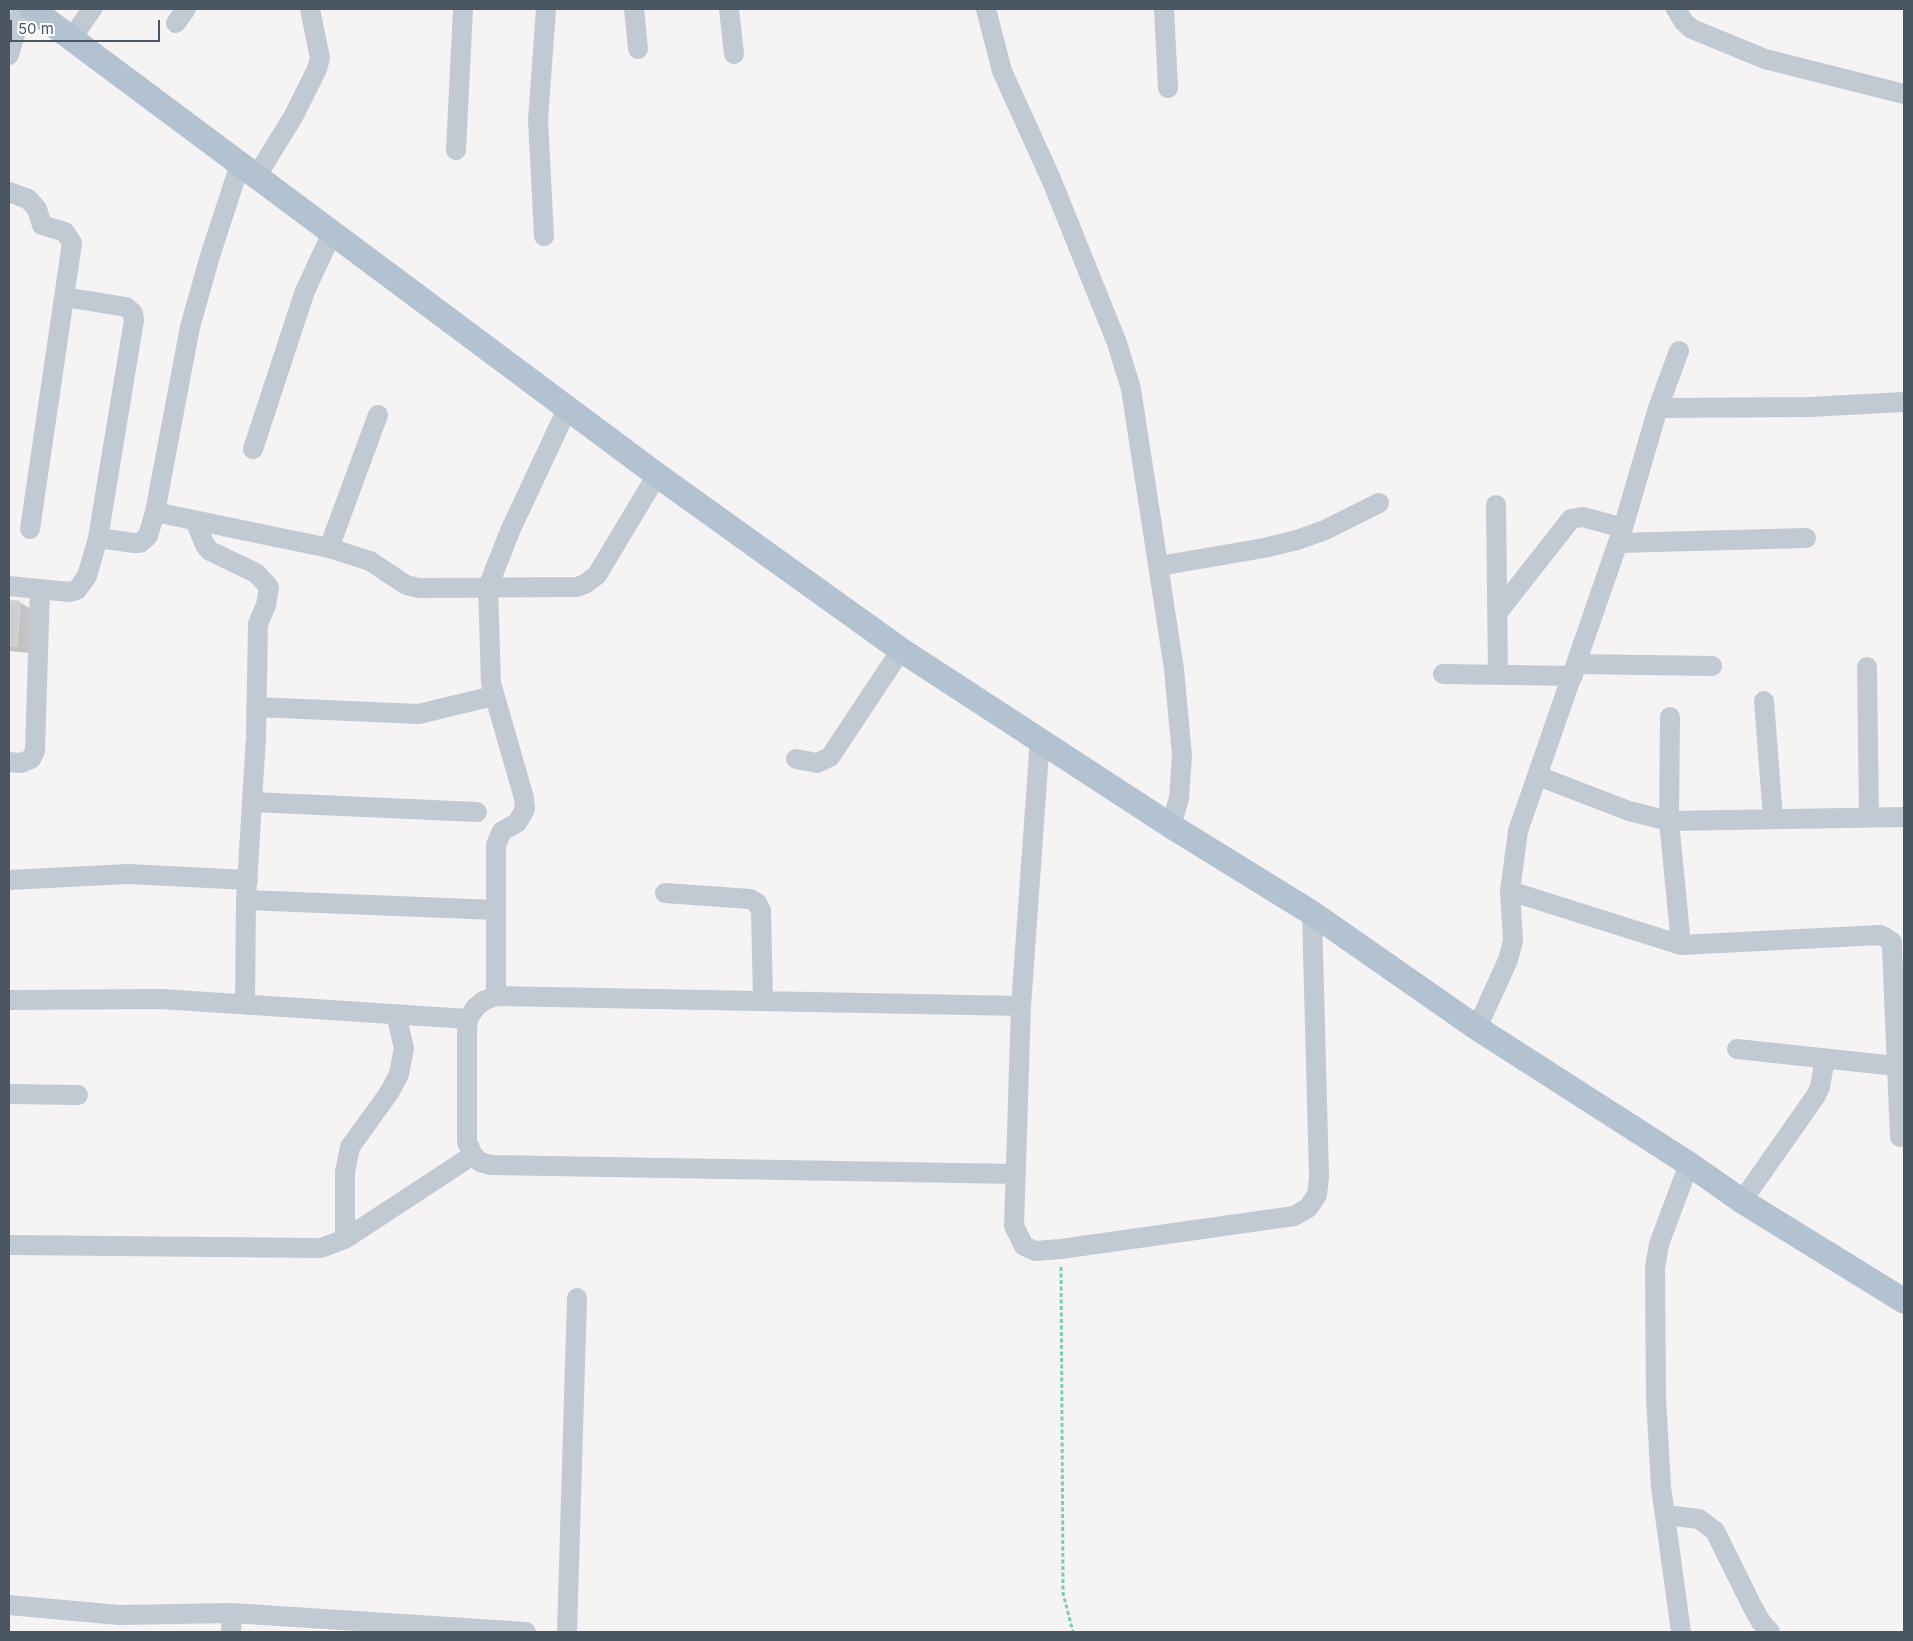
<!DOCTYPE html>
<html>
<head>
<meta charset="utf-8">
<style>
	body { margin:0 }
	#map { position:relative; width:1913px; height:1641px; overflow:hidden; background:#f5f3f3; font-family:Inter,sans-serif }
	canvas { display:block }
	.frame { position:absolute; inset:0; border:10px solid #4a5661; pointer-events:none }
	.scale { position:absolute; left:10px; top:20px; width:150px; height:22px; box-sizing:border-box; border:2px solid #4a5661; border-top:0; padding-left:6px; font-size:15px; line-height:18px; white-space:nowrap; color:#4a5661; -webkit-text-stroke:4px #fff; paint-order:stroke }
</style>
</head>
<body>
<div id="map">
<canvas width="1913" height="1641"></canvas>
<div class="frame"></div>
<div class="scale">50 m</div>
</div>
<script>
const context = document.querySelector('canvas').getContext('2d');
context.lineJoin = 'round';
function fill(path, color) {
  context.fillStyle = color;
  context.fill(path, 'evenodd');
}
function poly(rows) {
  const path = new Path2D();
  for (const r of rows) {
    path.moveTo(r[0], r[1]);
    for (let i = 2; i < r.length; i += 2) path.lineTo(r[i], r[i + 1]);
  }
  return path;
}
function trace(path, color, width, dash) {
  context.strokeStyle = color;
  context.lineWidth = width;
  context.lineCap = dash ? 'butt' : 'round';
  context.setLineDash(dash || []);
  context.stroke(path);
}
const shadow = poly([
	[9,601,19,602,33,610,30,653,9,651]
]);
const building = poly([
	[9,600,20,601,17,646,9,645,9,600]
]);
const path = poly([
	[1061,1267,1063,1577,1063,1593,1073,1632]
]);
const minor = poly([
	[634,9,638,49],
	[729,9,734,54],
	[986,9,1002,71,1051,179,1117,343,1131,389,1174,669,1182,756,1179,798,1171,826],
	[1164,9,1168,88],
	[1676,9,1684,22,1692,29,1765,59,1904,94],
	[176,23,186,9],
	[72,38,92,9],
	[9,55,22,9],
	[456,150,463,9],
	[256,177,293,117,317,69,320,58,310,9],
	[9,192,28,199,37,209,42,225,65,232,72,243,30,529],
	[544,236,538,120,546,9],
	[64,297,126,307,133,313,134,320,98,538],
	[1658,408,1809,407,1904,402],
	[253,449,305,291,332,233],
	[1496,505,1498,675],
	[155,512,329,548,370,561,406,585,419,588,577,587,585,584,597,575,657,475],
	[195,521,205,545,210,551,256,573,269,587,266,605,258,624,256,737,246,900,245,1005],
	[1618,543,1806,538],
	[329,548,378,415],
	[1159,566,1264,548,1297,540,1325,530,1379,503],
	[9,586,69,592,77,590,87,576,98,538,134,543,140,543,148,536,155,512,190,327,210,256,240,164],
	[1498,612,1571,519,1583,517,1623,528],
	[1577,664,1712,666],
	[1867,667,1869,818],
	[1443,674,1573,676],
	[1764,701,1773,818],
	[256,707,419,714,493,696],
	[1670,717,1669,821,1681,945],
	[1040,739,1021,1006,1014,1226,1024,1246,1035,1251,1061,1249,1294,1216,1308,1208,1317,1195,1319,1177,1312,913],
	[796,759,817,763,830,757,901,650],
	[9,762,21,763,31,759,35,751,40,589],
	[1538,776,1629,811,1669,821,1904,817],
	[252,802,477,812],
	[9,880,128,874,248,880],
	[1510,891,1681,945,1880,935,1886,938,1892,942,1892,948,1900,1137],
	[665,893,750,899,757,903,761,911,763,999],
	[246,900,496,910],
	[496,996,496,845,502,831,517,823,525,809,524,798,491,683,488,587,510,531,568,407],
	[9,1000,161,999,468,1019],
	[1477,1028,1508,960,1513,941,1510,891,1518,831,1623,528,1658,408,1679,351],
	[1737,1049,1896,1066],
	[9,1094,78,1095],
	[1016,1174,491,1165,480,1162,473,1155,467,1142,467,1032,468,1019,475,1008,483,1001,496,996,1021,1006],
	[1742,1201,1815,1097,1820,1087,1825,1058],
	[345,1239,345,1172,350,1147,389,1093,399,1074,404,1048,396,1015],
	[9,1245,321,1248,345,1239,473,1155],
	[1666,1515,1699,1519,1715,1531,1752,1606,1761,1622,1770,1632],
	[9,1605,119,1615,232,1613,526,1632],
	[231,1632,232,1613],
	[567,1632,577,1298],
	[1681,1632,1661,1487,1656,1398,1655,1268,1659,1244,1689,1164]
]);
const major = poly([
	[32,9,657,475,901,650,1171,826,1312,913,1477,1028,1689,1164,1742,1201,1904,1301]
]);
fill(shadow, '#0003');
fill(building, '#cdcfd5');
trace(building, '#d7d9de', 1);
trace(path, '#7ad0a6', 3, [4, 2.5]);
trace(minor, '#c1cad2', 20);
trace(major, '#b3c2d1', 25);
</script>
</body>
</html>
